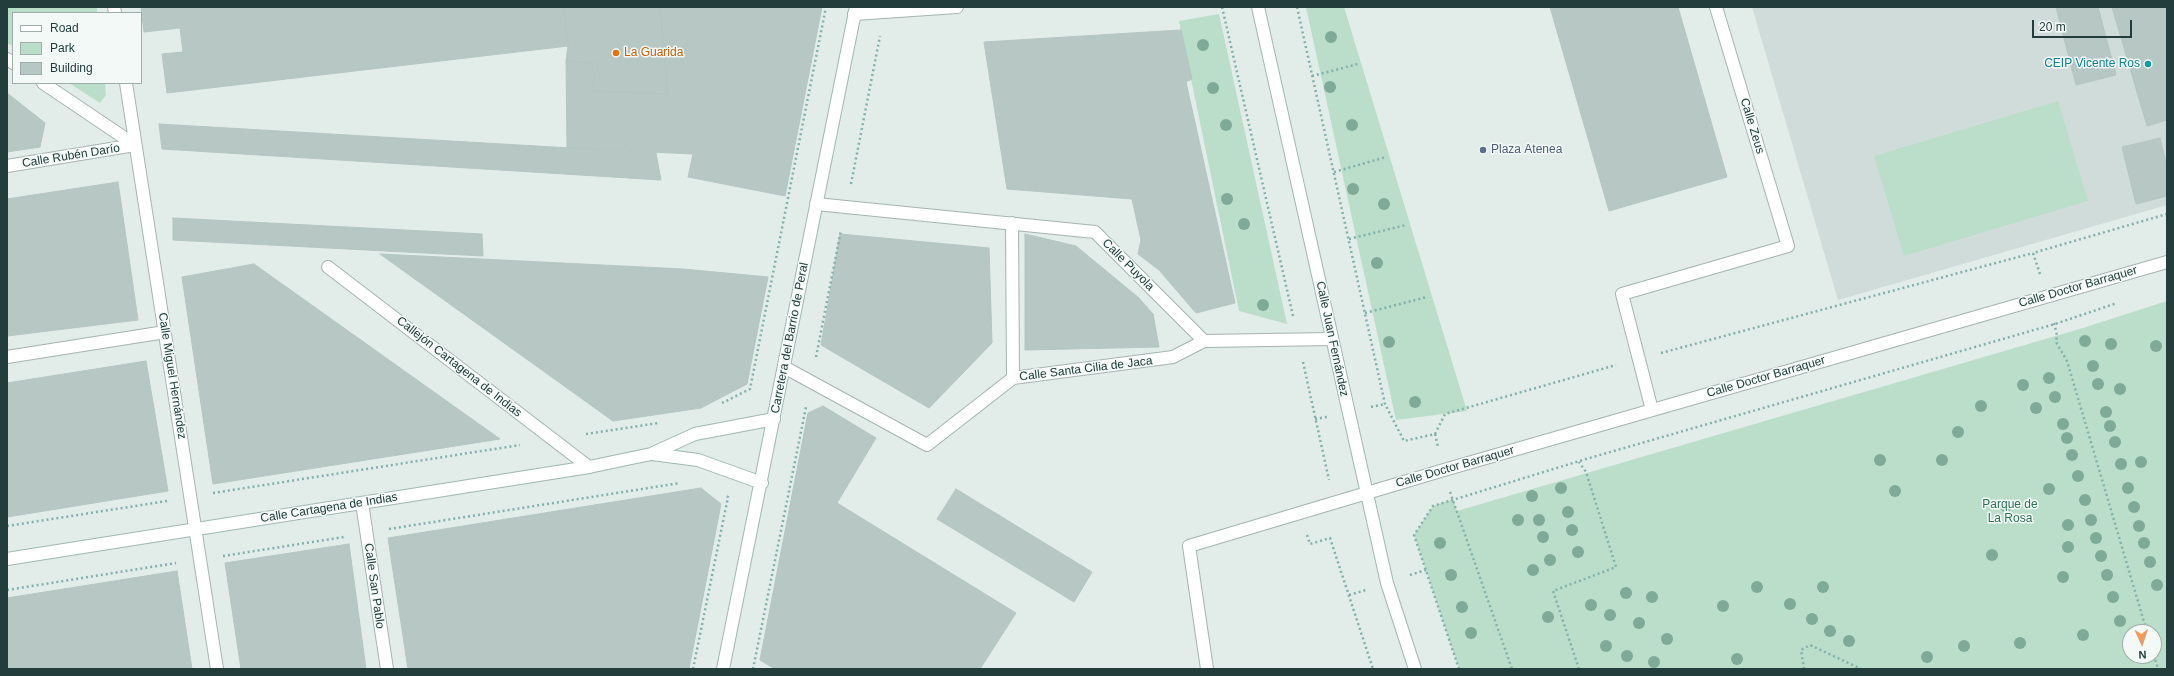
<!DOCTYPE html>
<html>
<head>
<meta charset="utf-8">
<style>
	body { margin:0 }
	#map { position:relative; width:2174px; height:676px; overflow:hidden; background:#e2ece9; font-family:Helvetica,sans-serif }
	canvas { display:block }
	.frame { position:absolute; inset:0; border:8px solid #223d3b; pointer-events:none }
	.legend { position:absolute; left:12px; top:12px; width:130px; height:72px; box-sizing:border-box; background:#f3f9f7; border:1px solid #9faeac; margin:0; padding:5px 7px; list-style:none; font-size:12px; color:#223d3b }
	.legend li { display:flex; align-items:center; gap:8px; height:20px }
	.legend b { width:20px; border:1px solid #9faeac }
	.north { position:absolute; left:2122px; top:624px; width:40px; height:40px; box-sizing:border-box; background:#f3f9f7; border:1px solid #9faeac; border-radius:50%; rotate:177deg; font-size:11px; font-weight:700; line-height:16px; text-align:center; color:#223d3b }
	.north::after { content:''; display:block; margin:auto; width:14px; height:18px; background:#f29a5a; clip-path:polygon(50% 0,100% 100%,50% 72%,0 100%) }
	.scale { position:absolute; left:2032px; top:20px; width:100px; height:18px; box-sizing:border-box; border:2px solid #223d3b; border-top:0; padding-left:5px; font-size:12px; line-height:14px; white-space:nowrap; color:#223d3b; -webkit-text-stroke:3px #f3f9f7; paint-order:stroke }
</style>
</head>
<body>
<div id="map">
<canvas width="2174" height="676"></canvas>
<div class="frame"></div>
<ul class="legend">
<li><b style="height:5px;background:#fff"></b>Road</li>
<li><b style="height:11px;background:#bbdeca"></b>Park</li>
<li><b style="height:11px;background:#b7c7c3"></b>Building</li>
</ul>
<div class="north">N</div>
<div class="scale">20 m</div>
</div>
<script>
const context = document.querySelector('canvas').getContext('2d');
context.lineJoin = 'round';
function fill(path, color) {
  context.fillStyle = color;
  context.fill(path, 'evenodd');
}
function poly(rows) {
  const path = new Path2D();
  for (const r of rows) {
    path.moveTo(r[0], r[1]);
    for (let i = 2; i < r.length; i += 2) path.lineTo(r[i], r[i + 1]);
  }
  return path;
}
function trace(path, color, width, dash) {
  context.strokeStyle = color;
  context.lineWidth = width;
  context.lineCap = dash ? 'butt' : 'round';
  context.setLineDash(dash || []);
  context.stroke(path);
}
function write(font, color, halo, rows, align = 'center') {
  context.font = font + ' Helvetica,sans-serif';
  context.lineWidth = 3;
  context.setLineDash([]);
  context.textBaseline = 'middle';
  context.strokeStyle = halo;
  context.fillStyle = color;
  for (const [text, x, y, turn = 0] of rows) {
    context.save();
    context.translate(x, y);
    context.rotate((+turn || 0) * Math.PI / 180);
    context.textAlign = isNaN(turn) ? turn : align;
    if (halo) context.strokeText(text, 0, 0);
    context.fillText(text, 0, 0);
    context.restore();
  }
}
const built = poly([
	[1752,7,2167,7,2167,205,1838,300]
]);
const green = poly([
	[7,7,97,7,97,13,13,13,13,46,7,43],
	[1306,7,1344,7,1467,411,1396,420],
	[1219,14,1287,324,1239,311,1179,21],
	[69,83,105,83,106,95,100,103],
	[2058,101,2088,201,1904,256,1874,156],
	[2167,301,2167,669,1459,669,1414,535,1433,506,1453,499,1457,511,2083,328],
	[2130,632,2154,632,2154,656,2130,656]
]);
const building = poly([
	[141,7,563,7,568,46,167,93,162,54,183,52,180,28,144,32,141,7],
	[563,7,660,7,668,94,592,91,598,64,566,61,568,46,563,7],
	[660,7,822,7,785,196,688,177,693,154,567,148,566,61,598,64,592,91,668,94,660,7],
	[1550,7,1678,7,1727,177,1609,211,1550,7],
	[2056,7,2098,7,2116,75,2076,85,2056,7],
	[2112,7,2167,7,2167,120,2147,126,2112,7],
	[1181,30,1192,79,1186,82,1235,303,1196,313,1159,270,1138,254,1141,240,1132,199,1007,189,984,42,1181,30],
	[7,93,45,123,40,147,7,152,7,93],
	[159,124,656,153,661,180,162,149,159,124],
	[2160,138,2167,167,2167,196,2136,204,2122,147,2160,138],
	[118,182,138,320,7,336,7,199,118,182],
	[173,218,482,234,483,256,173,240,173,218],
	[840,234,989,248,992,343,929,408,821,345,840,234],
	[1025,234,1076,246,1139,298,1153,314,1159,347,1025,350,1025,234],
	[380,254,683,269,768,277,747,384,701,408,613,421,380,254],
	[254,264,500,439,213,484,182,277,254,264],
	[146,361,168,491,7,517,7,383,146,361],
	[823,406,876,438,837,503,1016,613,980,669,775,669,760,660,808,413,823,406],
	[701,488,721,504,689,669,408,669,388,538,701,488],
	[956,489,1092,572,1074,602,937,519,956,489],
	[349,544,366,669,241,669,225,563,349,544],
	[177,571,192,669,7,669,7,598,177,571]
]);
const path = poly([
	[1222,7,1293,316],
	[1297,7,1385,404,1404,441,1435,434,1438,447],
	[1312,76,1358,64],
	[1334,172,1386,157],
	[851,184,880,36],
	[1349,239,1406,225],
	[2040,274,2033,253,2167,214],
	[1365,313,1427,297],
	[2054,323,2057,335,2056,342,2067,361,2147,632],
	[1661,353,2033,253],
	[816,357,841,230],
	[1303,362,1329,480],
	[722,403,750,389,826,7],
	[1371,407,1385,404],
	[1315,419,1327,417],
	[586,434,658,423],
	[1435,434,1445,414,1616,365],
	[1450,492,1512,669],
	[213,493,520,445],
	[7,526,167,501],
	[389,529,680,483],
	[1307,535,1310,544,1330,538,1373,669],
	[223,556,344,537],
	[1410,575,1426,570],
	[7,590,176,563],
	[1349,595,1366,590],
	[2154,655,2158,669],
	[693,669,728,497,726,496],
	[753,669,806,407],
	[1459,669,1414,535,1433,506,1586,459,2055,324,2117,303],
	[1579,669,1553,591,1616,567,1586,472,1579,462],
	[1804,669,1801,650,1810,645,1861,669]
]);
const lane = poly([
	[328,267,589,467]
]);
const street = poly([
	[114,7,115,13],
	[854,14,957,7],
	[7,59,13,63],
	[43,83,135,145],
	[126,83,217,669],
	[7,166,135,145],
	[816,204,1095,232,1204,341],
	[1012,223,1013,378],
	[7,357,165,332],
	[784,367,927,445,1013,378,1173,357,1204,341,1331,339],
	[1652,410,1622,294,1788,246,1716,7],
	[362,503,387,669],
	[1207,669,1189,546,1444,470,2167,262]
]);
const secondary = poly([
	[1258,7,1387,583,1415,669],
	[652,454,698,460,762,483],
	[7,559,589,467,651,454,695,434,774,419],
	[723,669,856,7]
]);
const trees = [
	[1331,37],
	[1203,45],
	[1330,87],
	[1213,88],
	[1226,125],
	[1352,125],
	[1353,189],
	[1227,199],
	[1384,204],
	[1244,224],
	[1377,263],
	[1263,305],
	[2085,341],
	[1389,342],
	[2111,344],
	[2156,346],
	[2093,366],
	[2049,378],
	[2098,384],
	[2023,385],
	[2120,389],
	[2055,397],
	[1415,402],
	[1981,406],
	[2036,408],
	[2106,412],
	[2063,424],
	[2110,426],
	[1958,432],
	[2067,438],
	[2115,442],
	[2072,455],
	[1880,460],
	[1942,460],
	[2141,462],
	[2121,464],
	[2078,476],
	[1561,488],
	[2128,488],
	[2049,489],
	[1895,491],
	[1532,496],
	[2085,500],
	[2006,506],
	[2134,507],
	[1568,512],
	[1518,520],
	[1539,520],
	[2091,520],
	[2068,525],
	[2139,526],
	[1572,530],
	[1543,537],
	[2096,538],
	[1440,543],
	[2144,543],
	[2068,547],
	[1578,552],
	[1992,555],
	[2101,556],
	[1550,560],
	[2150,562],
	[1533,570],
	[1451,575],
	[2107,575],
	[2063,577],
	[2157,585],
	[1757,587],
	[1823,587],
	[1626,593],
	[1652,597],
	[2113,597],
	[1790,604],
	[1591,605],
	[1723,606],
	[1462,607],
	[1610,615],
	[1548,617],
	[1812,619],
	[2120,621],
	[1639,623],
	[1830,631],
	[1471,633],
	[2083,635],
	[1667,639],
	[1849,641],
	[2020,643],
	[1606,646],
	[1964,646],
	[1627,656],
	[1927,657],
	[1737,659],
	[1654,662]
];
const markers = [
	[616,53,4,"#e8710a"],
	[2148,64,4,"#0f9aa8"],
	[1483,150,4,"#5c6f8a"]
];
const foodNames = [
	["La Guarida",624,53]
];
const cultureNames = [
	["CEIP Vicente Ros",2140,64]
];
const streetNames = [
	["Calle Zeus",1752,126,73],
	["Calle Rubén Darío",71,156,-9],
	["Calle Puyola",1128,265,45],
	["Calle Doctor Barraquer",2078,287,-16],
	["Carretera del Barrio de Peral",790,338,-79],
	["Calle Juan Fernández",1332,339,78],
	["Callejón Cartagena de Indias",459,367,38],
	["Calle Santa Cilia de Jaca",1086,369,-7],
	["Calle Miguel Hernández",172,376,81],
	["Calle Doctor Barraquer",1766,377,-16],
	["Calle Doctor Barraquer",1455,467,-16],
	["Calle Cartagena de Indias",329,508,-9],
	["Calle San Pablo",374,586,82]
];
const serviceNames = [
	["Plaza Atenea",1491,150]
];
const parkNames = [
	["Parque de",2010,505],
	["La Rosa",2010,519]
];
fill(built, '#d0dcd9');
fill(green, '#bbdeca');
fill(building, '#b7c7c3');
trace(building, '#b4c6c2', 1);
trace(lane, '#a5b4b1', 14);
trace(street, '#a5b4b1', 14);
trace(secondary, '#a0b8b4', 14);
trace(path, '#82b0aa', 2.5, [2, 3]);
trace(lane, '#fff', 12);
trace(street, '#fff', 12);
trace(secondary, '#fff', 12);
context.fillStyle = '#7eaa97';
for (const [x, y] of trees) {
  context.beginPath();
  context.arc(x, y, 6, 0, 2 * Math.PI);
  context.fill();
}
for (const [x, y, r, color] of markers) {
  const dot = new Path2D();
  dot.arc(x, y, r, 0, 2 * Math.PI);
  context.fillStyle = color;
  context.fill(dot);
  trace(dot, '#f3f9f7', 1.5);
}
write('12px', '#c56008', '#f3f9f7', foodNames, 'left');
write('12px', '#0d838f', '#f3f9f7', cultureNames, 'right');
write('12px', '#223d3b', '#f3f9f7', streetNames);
write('12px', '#4e5e75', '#f3f9f7', serviceNames, 'left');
write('12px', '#2c7454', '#f3f9f7', parkNames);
</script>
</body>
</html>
